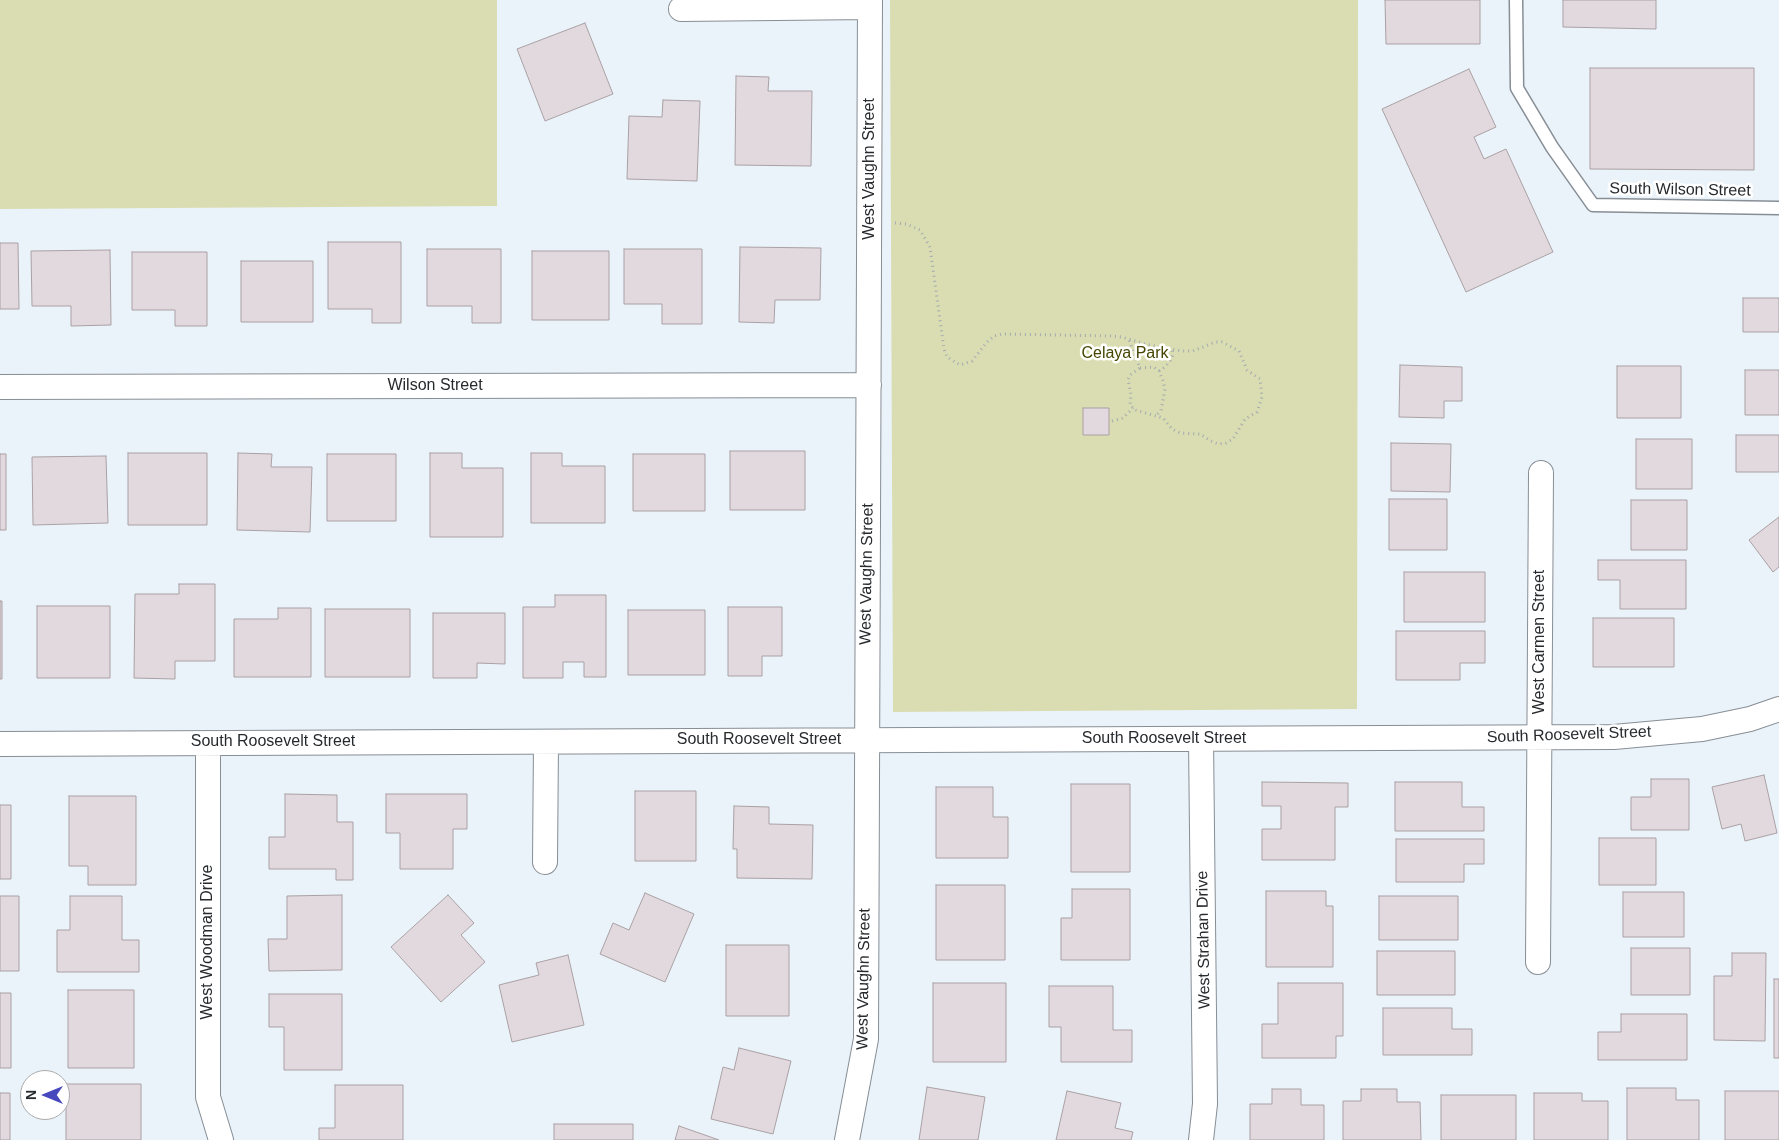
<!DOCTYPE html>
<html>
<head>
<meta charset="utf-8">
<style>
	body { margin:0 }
	#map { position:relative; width:1779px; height:1140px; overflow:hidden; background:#eaf3f9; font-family:Helvetica,sans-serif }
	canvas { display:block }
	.north { position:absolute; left:20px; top:1070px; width:50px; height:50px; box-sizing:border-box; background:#fff; border:1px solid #a9aaab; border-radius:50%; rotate:270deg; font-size:14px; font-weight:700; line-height:20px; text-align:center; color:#272a2d }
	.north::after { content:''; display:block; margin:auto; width:18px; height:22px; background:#4748bd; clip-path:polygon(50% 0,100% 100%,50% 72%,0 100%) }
</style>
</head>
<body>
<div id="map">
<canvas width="1779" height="1140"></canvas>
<div class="north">N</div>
</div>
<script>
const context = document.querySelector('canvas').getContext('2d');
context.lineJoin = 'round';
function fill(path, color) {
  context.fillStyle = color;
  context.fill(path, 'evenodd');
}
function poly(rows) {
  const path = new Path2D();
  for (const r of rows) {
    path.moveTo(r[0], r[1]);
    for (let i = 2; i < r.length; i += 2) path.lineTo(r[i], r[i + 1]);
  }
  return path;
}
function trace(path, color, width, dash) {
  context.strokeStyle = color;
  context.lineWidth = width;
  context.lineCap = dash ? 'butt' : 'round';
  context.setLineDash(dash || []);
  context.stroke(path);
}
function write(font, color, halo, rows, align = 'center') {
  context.font = font + ' Helvetica,sans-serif';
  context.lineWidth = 5;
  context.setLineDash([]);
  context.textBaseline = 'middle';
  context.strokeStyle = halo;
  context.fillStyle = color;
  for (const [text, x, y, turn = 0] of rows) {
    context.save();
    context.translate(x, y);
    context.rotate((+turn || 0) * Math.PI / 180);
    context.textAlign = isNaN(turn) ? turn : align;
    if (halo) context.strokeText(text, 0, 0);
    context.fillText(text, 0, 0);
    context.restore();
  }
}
const green = poly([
	[0,0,497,0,497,206,0,209],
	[890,0,1358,0,1357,709,893,712]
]);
const building = poly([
	[1385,0,1480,0,1480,44,1386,44,1385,0],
	[1563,0,1656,0,1656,29,1563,27,1563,0],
	[585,23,613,94,545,121,517,49,585,23],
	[1590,68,1754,68,1754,170,1590,169,1590,68],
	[1469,69,1496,127,1474,137,1484,159,1506,149,1553,252,1466,292,1382,109,1469,69],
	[736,76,769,77,768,91,812,91,811,166,735,165,736,76],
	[663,100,700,101,697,181,627,179,629,116,662,117,663,100],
	[328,242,401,242,401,323,372,323,372,309,328,309,328,242],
	[0,243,18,243,19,309,0,309,0,243],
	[740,247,821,248,820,300,775,300,774,323,739,322,740,247],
	[427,249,501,249,501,323,472,323,472,306,427,306,427,249],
	[624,249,702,249,702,324,662,324,662,304,624,304,624,249],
	[110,250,111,325,71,326,71,306,32,306,31,251,110,250],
	[532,251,609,251,609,320,532,320,532,251],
	[132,252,207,252,207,326,175,326,175,310,132,310,132,252],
	[241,261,313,261,313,322,241,322,241,261],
	[1743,298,1779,298,1779,332,1743,332,1743,298],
	[1400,365,1462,367,1462,401,1444,401,1444,418,1399,417,1400,365],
	[1617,366,1681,366,1681,418,1617,418,1617,366],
	[1745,370,1779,370,1779,415,1745,415,1745,370],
	[1083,408,1109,408,1109,435,1083,435,1083,408],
	[1736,435,1779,435,1779,472,1736,472,1736,435],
	[1636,439,1692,439,1692,489,1636,489,1636,439],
	[1391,443,1451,444,1450,492,1391,491,1391,443],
	[730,451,805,451,805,510,730,510,730,451],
	[128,453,207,453,207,525,128,525,128,453],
	[238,453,272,454,271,467,312,467,310,532,237,530,238,453],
	[430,453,462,453,462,468,503,468,503,537,430,537,430,453],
	[531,453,562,453,562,466,605,466,605,523,531,523,531,453],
	[0,454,6,454,6,530,0,530,0,454],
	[327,454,396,454,396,521,327,521,327,454],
	[633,454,705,454,705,511,633,511,633,454],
	[106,456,108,523,33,525,32,457,106,456],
	[1389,499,1447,499,1447,550,1389,550,1389,499],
	[1631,500,1687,500,1687,550,1631,550,1631,500],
	[1779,517,1779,567,1773,572,1749,540,1779,517],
	[1598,560,1686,560,1686,609,1620,609,1620,580,1598,580,1598,560],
	[1404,572,1485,572,1485,622,1404,622,1404,572],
	[179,584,215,584,215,661,175,661,175,679,134,678,135,594,179,594,179,584],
	[555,595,606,595,606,677,584,677,584,662,563,662,563,678,523,678,523,607,555,607,555,595],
	[0,601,2,601,2,679,0,679,0,601],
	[37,606,110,606,110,678,37,678,37,606],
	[728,607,782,607,782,656,762,656,762,676,728,676,728,607],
	[278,608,311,608,311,677,234,677,234,619,278,619,278,608],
	[325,609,410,609,410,677,325,677,325,609],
	[628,610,705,610,705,675,628,675,628,610],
	[433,613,505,613,505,664,477,663,477,678,433,678,433,613],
	[1593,618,1674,618,1674,667,1593,667,1593,618],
	[1396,631,1485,631,1485,663,1460,663,1460,680,1396,680,1396,631],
	[1764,775,1777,833,1745,841,1741,824,1722,829,1712,787,1764,775],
	[1651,779,1689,779,1689,830,1631,830,1631,797,1651,797,1651,779],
	[1262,782,1348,783,1348,807,1335,807,1335,860,1262,860,1262,829,1281,829,1281,806,1262,806,1262,782],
	[1395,782,1462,782,1462,807,1484,807,1484,831,1395,831,1395,782],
	[1071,784,1130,784,1130,872,1071,872,1071,784],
	[936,787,993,787,993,817,1008,817,1008,858,936,858,936,787],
	[635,791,696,791,696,861,635,861,635,791],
	[285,794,337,795,337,822,353,822,353,880,336,880,336,869,269,869,269,837,285,837,285,794],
	[386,794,467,794,467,829,453,829,453,869,400,869,400,833,386,833,386,794],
	[69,796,136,796,136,885,88,885,88,866,69,866,69,796],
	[0,805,11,805,11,879,0,879,0,805],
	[734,806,769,807,769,824,813,825,812,879,737,878,737,849,733,849,734,806],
	[1599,838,1656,838,1656,885,1599,885,1599,838],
	[1396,839,1484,839,1484,864,1464,864,1464,882,1396,882,1396,839],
	[936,885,1005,885,1005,960,936,960,936,885],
	[1072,889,1130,889,1130,960,1061,960,1061,918,1072,918,1072,889],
	[1266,891,1326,891,1326,906,1333,906,1333,967,1266,967,1266,891],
	[1623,892,1684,892,1684,937,1623,937,1623,892],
	[645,893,694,914,665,982,600,954,613,923,629,930,645,893],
	[342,895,342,970,269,971,268,939,287,939,287,896,342,895],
	[448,895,474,923,461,935,485,962,441,1002,391,947,448,895],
	[0,896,19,896,19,971,0,971,0,896],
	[70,896,122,896,122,940,139,940,139,972,57,972,57,930,70,930,70,896],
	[1379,896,1458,896,1458,940,1379,940,1379,896],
	[726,945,789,945,789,1016,726,1016,726,945],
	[1631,948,1690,948,1690,995,1631,995,1631,948],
	[1377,951,1455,951,1455,995,1377,995,1377,951],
	[1732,953,1766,953,1765,1041,1714,1040,1714,976,1732,976,1732,953],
	[568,955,584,1025,512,1042,499,985,539,975,536,963,568,955],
	[1774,979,1779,979,1779,1058,1774,1058,1774,979],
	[933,983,1006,983,1006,1062,933,1062,933,983],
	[1278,983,1343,983,1343,1036,1336,1036,1336,1058,1262,1058,1262,1024,1278,1024,1278,983],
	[1049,986,1113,986,1113,1030,1132,1030,1132,1062,1061,1062,1061,1027,1049,1027,1049,986],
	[68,990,134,990,134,1068,68,1068,68,990],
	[0,993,11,993,11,1068,0,1068,0,993],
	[269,994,342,994,342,1070,284,1070,284,1027,269,1027,269,994],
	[1383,1008,1452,1008,1452,1029,1472,1029,1472,1055,1383,1055,1383,1008],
	[1621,1014,1687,1014,1687,1060,1598,1060,1598,1032,1621,1032,1621,1014],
	[739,1048,791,1061,773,1134,711,1119,723,1067,734,1070,739,1048],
	[66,1084,141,1084,141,1140,66,1140,66,1084],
	[335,1085,403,1085,403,1140,319,1140,319,1128,335,1128,335,1085],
	[927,1087,985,1097,978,1140,919,1140,927,1087],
	[1627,1088,1676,1088,1676,1100,1699,1100,1699,1140,1627,1140,1627,1088],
	[1272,1089,1301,1089,1301,1105,1324,1105,1324,1140,1250,1140,1250,1104,1272,1104,1272,1089],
	[1361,1089,1397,1089,1397,1102,1420,1102,1421,1140,1343,1140,1343,1101,1361,1101,1361,1089],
	[1067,1091,1121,1103,1115,1128,1133,1132,1131,1140,1056,1140,1067,1091],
	[1725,1091,1779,1091,1779,1140,1725,1140,1725,1091],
	[0,1093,10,1093,10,1140,0,1140,0,1093],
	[1534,1093,1582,1093,1582,1101,1608,1101,1608,1140,1534,1140,1534,1093],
	[1441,1095,1516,1095,1516,1140,1441,1140,1441,1095],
	[554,1124,633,1124,633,1140,554,1140,554,1124],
	[679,1126,719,1140,675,1140,679,1126]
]);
const path = poly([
	[895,223,906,224,920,230,930,247,944,349,947,357,960,365,972,361,987,342,994,336,1002,334,1112,336,1122,337,1145,344,1182,351,1193,351,1215,342,1222,342,1239,351,1247,370,1260,379,1262,397,1257,412,1245,419,1233,439,1226,443,1218,444,1211,441,1200,434,1180,433,1172,429,1163,418,1135,410,1130,405,1131,395,1128,380,1130,375,1140,368,1129,340],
	[1140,368,1154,367,1159,371,1163,381,1165,389,1163,400,1161,410,1156,416],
	[1159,371,1165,367,1170,361,1173,355,1172,349],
	[1112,421,1123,418,1133,408]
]);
const lane = poly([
	[1516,0,1517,88,1552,147,1593,205,1779,208]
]);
const street = poly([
	[681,9,870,7],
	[0,387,869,385],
	[208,743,208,1097,221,1140],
	[0,744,1614,737,1702,729,1750,719,1779,709],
	[545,862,546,742],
	[1538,962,1541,473],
	[847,1140,866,1039,870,0],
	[1201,1140,1205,1104,1201,739]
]);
const streetNames = [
	["West Vaughn Street",870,169,-90],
	["South Wilson Street",1680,190,1],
	["Wilson Street",435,386],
	["West Vaughn Street",867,574,-89],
	["West Carmen Street",1540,642,-90],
	["South Roosevelt Street",1569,735,-2],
	["South Roosevelt Street",1164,739],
	["South Roosevelt Street",759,740],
	["South Roosevelt Street",273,742],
	["West Strahan Drive",1204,940,-91],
	["West Woodman Drive",208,942,-90],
	["West Vaughn Street",864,979,-89]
];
const parkNames = [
	["Celaya Park",1125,354]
];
fill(green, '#daddb2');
fill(building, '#e2d9de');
trace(building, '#a9a0a4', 1);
trace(lane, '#878e95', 15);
trace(street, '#878e95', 26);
trace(path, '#a3aaaf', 3, [1, 4]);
trace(lane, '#fff', 12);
trace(street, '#fff', 24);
write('16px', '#272a2d', '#fff', streetNames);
write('16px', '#464602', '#fff', parkNames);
</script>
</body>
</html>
